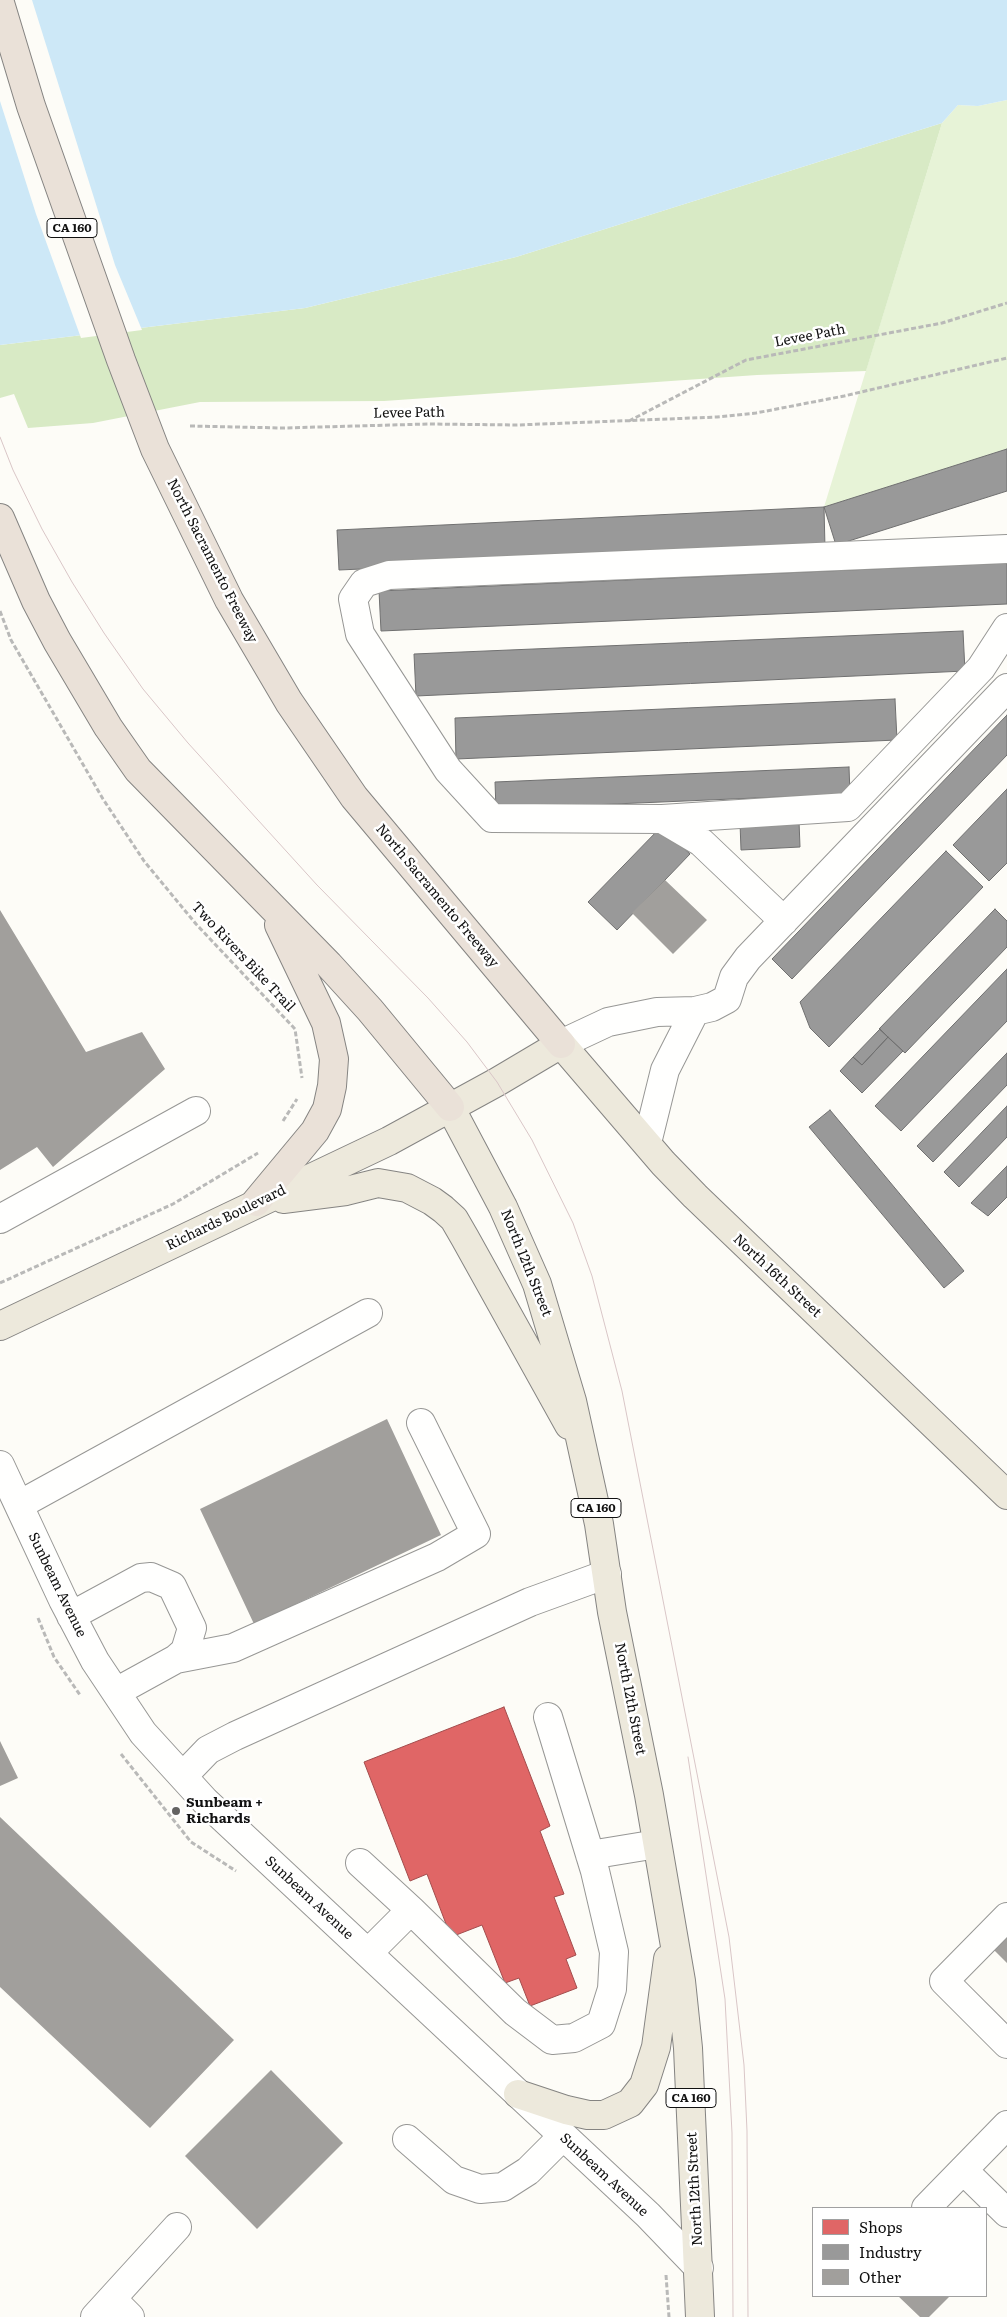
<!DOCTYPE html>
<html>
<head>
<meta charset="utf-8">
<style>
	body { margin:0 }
	#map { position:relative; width:1007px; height:2317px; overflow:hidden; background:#fdfcf7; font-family:Literata,serif }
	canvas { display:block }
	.legend { position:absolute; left:812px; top:2207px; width:175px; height:90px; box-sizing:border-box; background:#fff; border:1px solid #a0a0a0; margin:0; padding:6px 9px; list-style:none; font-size:15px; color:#111 }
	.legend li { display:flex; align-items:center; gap:10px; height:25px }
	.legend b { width:25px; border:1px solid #a0a0a0 }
</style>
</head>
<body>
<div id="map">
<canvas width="1007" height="2317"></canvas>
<ul class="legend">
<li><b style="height:14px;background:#e06666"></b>Shops</li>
<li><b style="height:14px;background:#999"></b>Industry</li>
<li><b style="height:14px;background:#a19f9c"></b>Other</li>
</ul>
</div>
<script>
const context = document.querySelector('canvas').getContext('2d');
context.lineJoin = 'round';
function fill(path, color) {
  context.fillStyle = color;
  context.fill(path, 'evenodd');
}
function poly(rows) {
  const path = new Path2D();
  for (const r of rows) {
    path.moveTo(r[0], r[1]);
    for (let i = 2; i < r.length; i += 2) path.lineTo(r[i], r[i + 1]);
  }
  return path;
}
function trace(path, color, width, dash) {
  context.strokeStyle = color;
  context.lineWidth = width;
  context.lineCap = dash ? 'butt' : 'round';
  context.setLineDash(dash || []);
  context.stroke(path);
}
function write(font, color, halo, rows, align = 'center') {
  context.font = font + ' Literata,serif';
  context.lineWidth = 5;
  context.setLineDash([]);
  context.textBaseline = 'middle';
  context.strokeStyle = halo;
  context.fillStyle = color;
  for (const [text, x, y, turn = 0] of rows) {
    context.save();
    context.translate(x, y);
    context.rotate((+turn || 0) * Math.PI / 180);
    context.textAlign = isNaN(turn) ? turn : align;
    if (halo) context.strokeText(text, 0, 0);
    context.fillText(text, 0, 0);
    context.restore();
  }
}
const green = poly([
	[1007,100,1007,449,824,507,942,123,958,105,978,106]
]);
const forest = poly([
	[942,123,866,371,757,375,384,401,200,402,93,423,28,428,14,394,0,398,0,345,305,308,516,257]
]);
const water = poly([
	[0,0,1007,0,1007,100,978,106,958,105,942,123,516,257,305,308,0,345]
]);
const pier = poly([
	[0,0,32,0,115,265,142,330,81,338,36,214,0,101]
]);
const shops = poly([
	[504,1707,550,1826,540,1831,564,1894,554,1897,576,1955,566,1959,577,1988,530,2006,519,1978,505,1983,482,1925,451,1937,427,1874,410,1881,364,1762,504,1707]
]);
const industry = poly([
	[1007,449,1007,491,836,545,824,507,1007,449],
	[824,507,825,548,339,570,337,530,824,507],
	[1007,563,1007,604,381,631,379,591,1007,563],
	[963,631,965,671,416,696,414,654,963,631],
	[895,699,897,740,456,759,455,718,895,699],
	[1007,715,1007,755,792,979,772,959,1007,715],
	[849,767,850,794,496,809,495,782,849,767],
	[1007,789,1007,863,989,881,953,845,1007,789],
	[799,821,800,847,741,850,740,823,799,821],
	[661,827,690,854,617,930,588,902,661,827],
	[946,851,983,887,829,1047,810,1028,800,1002,946,851],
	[995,909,1007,921,1007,947,905,1053,879,1029,995,909],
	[1007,969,1007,1021,901,1131,875,1106,1007,969],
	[880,1029,888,1037,862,1065,853,1057,880,1029],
	[888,1037,903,1051,862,1093,840,1071,853,1057,862,1065,888,1037],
	[1007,1053,1007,1085,933,1162,917,1146,1007,1053],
	[1007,1106,1007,1137,959,1187,944,1172,1007,1106],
	[830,1110,964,1271,944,1288,809,1127,830,1110],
	[1007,1166,1007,1197,988,1216,971,1203,1007,1166]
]);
const building = poly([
	[665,880,707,920,673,954,632,913],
	[0,910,86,1052,142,1032,165,1069,53,1167,37,1147,0,1170],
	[387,1419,441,1535,254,1624,200,1509],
	[0,1741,18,1778,0,1786],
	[0,1817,234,2040,150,2128,0,1987],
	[1007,1937,1007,1963,994,1950],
	[271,2070,343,2143,257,2229,185,2156],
	[898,2296,950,2296,929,2317,920,2317]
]);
const path = poly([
	[629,421,746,360,942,323,1007,303],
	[190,426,283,428,428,424,517,425,717,417,756,413,844,396,1007,358],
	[0,611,11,640,103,799,144,861,196,924,295,1029,302,1078],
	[283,1121,297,1099],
	[0,1283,173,1204,258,1153],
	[38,1618,54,1657,80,1695],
	[121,1754,191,1842,236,1871],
	[666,2275,669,2317]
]);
const minor = poly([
	[1007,549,389,575,364,583,353,599,360,634,448,770,492,818,662,819,848,807,981,668,1007,628],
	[662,819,701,842,784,921],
	[561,1044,608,1022,657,1012,695,1011,712,1007,727,999,734,977,748,958,1007,688],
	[647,1143,665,1070,695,1011],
	[0,1219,196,1111],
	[0,1465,63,1600,95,1661,143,1733,205,1801,648,2215,699,2268],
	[19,1505,368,1313],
	[71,1616,141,1578,151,1577,172,1586,192,1628,185,1651,176,1659,116,1692],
	[176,1659,233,1648,437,1557,476,1534,421,1423],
	[183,1776,208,1750,235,1736,530,1602,607,1574],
	[590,1855,657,1844],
	[360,1863,411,1910,368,1953],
	[411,1910,515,2012,552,2040,574,2038,601,2024,612,1989,614,1952,595,1871,548,1717],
	[1007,1917,944,1981,1007,2044],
	[407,2139,454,2180,480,2189,503,2187,528,2171,563,2136],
	[963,2170,1007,2213],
	[926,2208,1007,2125],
	[112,2299,130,2317],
	[95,2317,177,2227]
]);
const major = poly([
	[450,1107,503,1207,537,1284,572,1401,599,1524,612,1612,649,1795,681,1981,688,2048,700,2317],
	[283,1199,346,1191,378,1183,407,1188,432,1201,443,1209,454,1219,465,1238,569,1425],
	[0,1326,389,1141,497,1082,561,1044,663,1163,695,1196,1007,1495],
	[518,2094,566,2110,588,2115,604,2115,630,2103,644,2085,656,2047,668,1959]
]);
const highway = poly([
	[0,3,31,106,121,360,155,449,229,600,289,702,354,797,561,1044],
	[0,518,36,601,57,641,108,727,138,770,329,965,370,1010,450,1107],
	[256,1202,315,1131,327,1109,332,1086,334,1059,326,1023,279,925]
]);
const tram = poly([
	[0,437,13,470,42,529,72,582,104,633,143,689,188,743,317,885,428,998,467,1042,497,1082,532,1140,573,1223,592,1276,622,1391,729,1937,744,2065,747,2131,748,2317],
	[688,1757,725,1999,732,2133,733,2317]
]);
const markers = [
	[176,1811,5,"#646362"]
];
const shields = [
	[72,228,50],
	[596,1508,50],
	[691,2098,50]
];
const shieldNames = [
	["CA 160",72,228],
	["CA 160",596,1508],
	["CA 160",691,2098]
];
const streetNames = [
	["Levee Path",810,336,-11],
	["Levee Path",409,413,-1],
	["North Sacramento Freeway",212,561,63],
	["North Sacramento Freeway",437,896,50],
	["Two Rivers Bike Trail",243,957,47],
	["Richards Boulevard",226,1218,-26],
	["North 12th Street",526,1263,68],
	["North 16th Street",777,1276,43],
	["Sunbeam Avenue",57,1585,64],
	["North 12th Street",630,1699,79],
	["Sunbeam Avenue",309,1898,43],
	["Sunbeam Avenue",604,2175,43],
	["North 12th Street",695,2189,-93]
];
const poiNames = [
	["Sunbeam +",186,1803],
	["Richards",186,1819]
];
fill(green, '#e7f3d7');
fill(forest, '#d8eac5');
fill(water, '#cde8f7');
fill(pier, '#fdfcf7');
fill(shops, '#e06666');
trace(shops, '#a24c4c', 1);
fill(industry, '#999');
trace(industry, '#707070', 1);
fill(building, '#a19f9c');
trace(minor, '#979795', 30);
trace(major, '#858482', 30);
trace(highway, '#858482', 30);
trace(path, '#b9b9b8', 3, [5, 2.5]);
trace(minor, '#fffffe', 28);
trace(major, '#ede9dc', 28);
trace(highway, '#eae1d8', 28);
trace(tram, '#d9c6c7', 1);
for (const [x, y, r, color] of markers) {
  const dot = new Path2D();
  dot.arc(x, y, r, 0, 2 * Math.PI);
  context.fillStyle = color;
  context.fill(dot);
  trace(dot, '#fff', 2);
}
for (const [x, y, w] of shields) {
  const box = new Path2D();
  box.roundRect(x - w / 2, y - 9.5, w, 19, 4);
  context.fillStyle = '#fff';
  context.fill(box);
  trace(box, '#111', 1);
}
write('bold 12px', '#111', null, shieldNames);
write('14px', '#111', '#fff', streetNames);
write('bold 14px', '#111', '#fff', poiNames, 'left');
</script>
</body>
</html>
